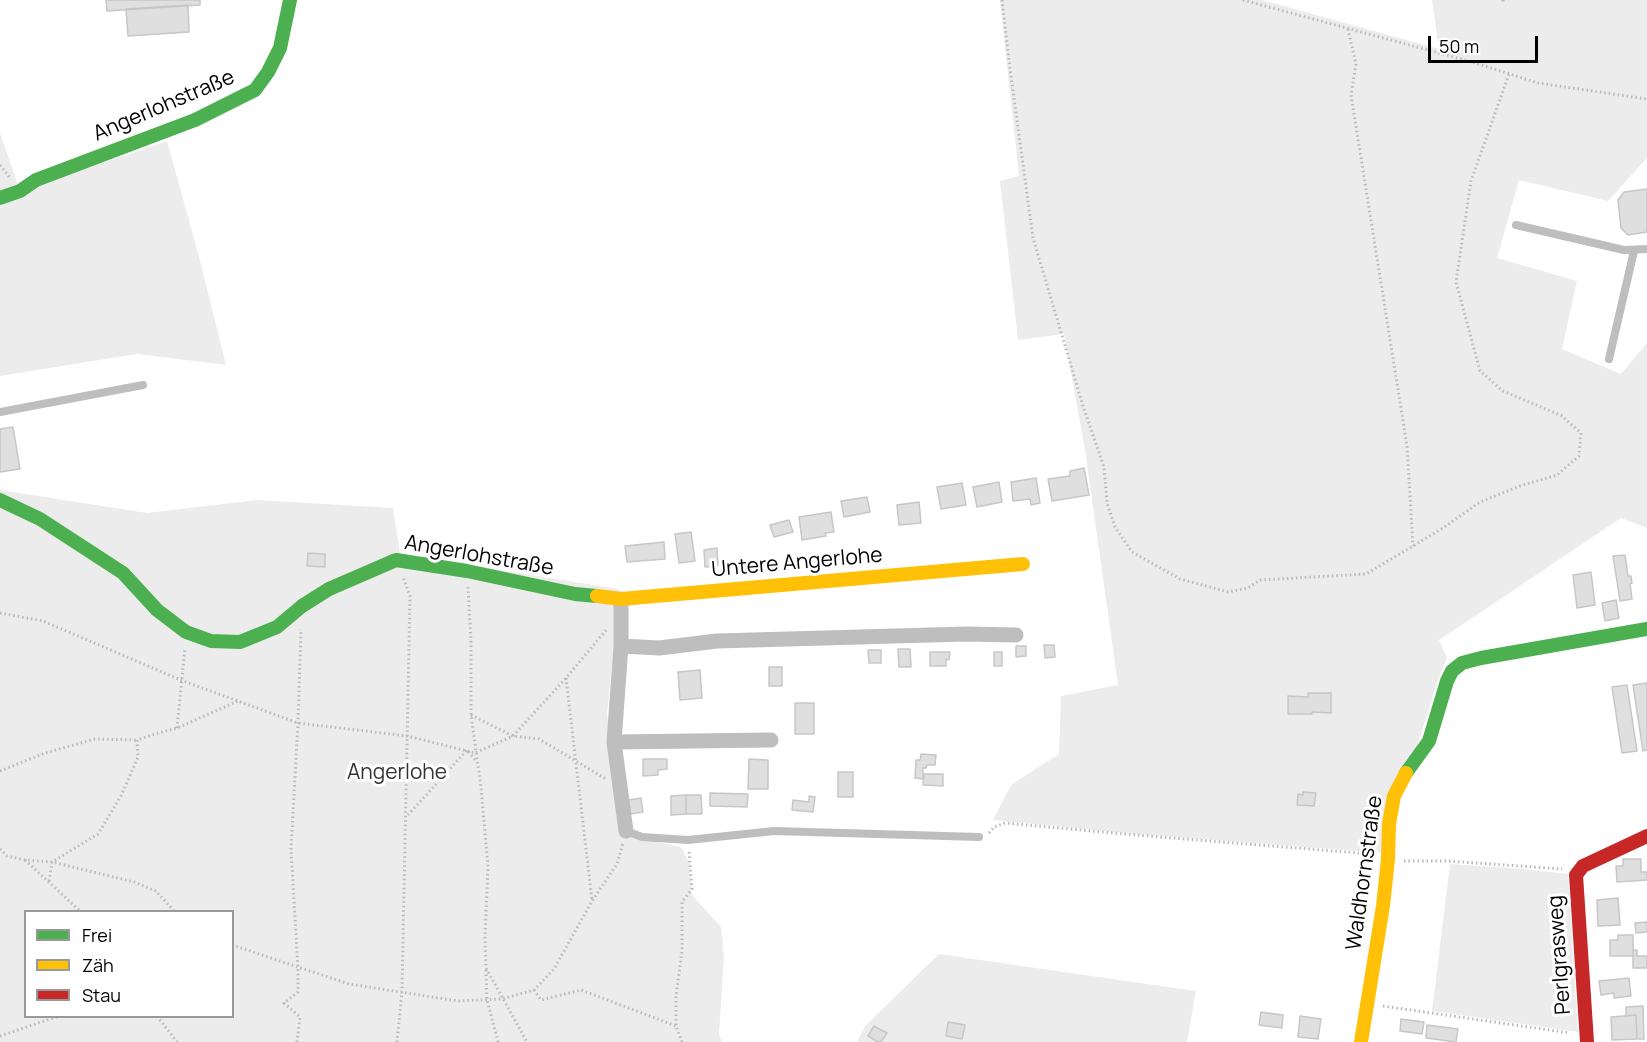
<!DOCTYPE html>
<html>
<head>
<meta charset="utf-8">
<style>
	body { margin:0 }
	#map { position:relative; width:1647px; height:1042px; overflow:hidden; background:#fff; font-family:Manrope,sans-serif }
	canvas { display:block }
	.legend { position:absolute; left:24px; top:910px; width:210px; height:108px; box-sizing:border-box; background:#fff; border:2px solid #999; margin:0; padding:8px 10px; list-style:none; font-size:18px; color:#000 }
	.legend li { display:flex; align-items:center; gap:12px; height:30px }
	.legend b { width:30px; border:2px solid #999 }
	.scale { position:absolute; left:1428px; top:36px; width:110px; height:27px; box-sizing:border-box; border:3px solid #000; border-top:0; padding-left:8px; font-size:18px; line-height:21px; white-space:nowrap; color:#000; -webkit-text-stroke:4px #fff; paint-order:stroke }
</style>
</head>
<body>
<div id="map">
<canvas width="1647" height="1042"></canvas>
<ul class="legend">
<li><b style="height:8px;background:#4caf50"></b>Frei</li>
<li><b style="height:8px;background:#ffc107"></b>Zäh</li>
<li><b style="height:8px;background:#c62828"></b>Stau</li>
</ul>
<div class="scale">50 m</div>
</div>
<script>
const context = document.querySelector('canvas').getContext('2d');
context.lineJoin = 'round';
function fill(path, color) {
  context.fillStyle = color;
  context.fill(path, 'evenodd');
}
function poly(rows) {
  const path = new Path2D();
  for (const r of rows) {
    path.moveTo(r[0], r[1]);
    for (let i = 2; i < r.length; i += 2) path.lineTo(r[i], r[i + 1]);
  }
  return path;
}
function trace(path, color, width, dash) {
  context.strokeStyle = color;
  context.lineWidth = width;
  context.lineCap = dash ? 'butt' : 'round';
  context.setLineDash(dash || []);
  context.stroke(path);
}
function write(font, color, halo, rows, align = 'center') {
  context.font = font + ' Manrope,sans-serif';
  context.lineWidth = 6;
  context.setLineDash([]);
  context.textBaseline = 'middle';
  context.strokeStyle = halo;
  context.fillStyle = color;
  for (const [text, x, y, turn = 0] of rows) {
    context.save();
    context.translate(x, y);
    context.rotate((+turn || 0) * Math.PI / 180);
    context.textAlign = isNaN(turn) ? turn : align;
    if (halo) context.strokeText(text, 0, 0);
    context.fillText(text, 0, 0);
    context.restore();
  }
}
const green = poly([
	[1000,0,1262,0,1439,49,1432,0,1647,0,1647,158,1608,201,1519,180,1497,258,1577,281,1562,349,1621,374,1647,343,1647,528,1621,518,1439,640,1447,658,1438,680,1383,853,1135,834,993,820,1011,785,1059,754,1061,696,1118,685,1085,450,1064,334,1018,340,1000,181,1019,176],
	[0,133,20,191,167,141,198,253,226,365,137,354,0,376],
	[0,490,147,513,257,500,393,508,400,554,619,589,607,715,624,835,681,847,689,862,692,895,721,927,724,957,719,1034,722,1042,0,1042],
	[26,912,232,912,232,1016,26,1016],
	[1450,864,1523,869,1568,874,1578,1032,1432,1011],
	[939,954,1196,991,1187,1042,857,1042,865,1026]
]);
const building = poly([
	[106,0,200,0,200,5,107,11,106,0],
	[188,5,189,32,128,36,126,9,188,5],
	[1647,189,1647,232,1628,235,1621,228,1618,200,1624,192,1647,189],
	[13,427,20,469,0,472,0,429,13,427],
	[1084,468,1089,495,1052,501,1048,479,1070,476,1070,471,1084,468],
	[1036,478,1040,503,1031,505,1030,499,1013,501,1011,482,1036,478],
	[999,482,1002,502,977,507,973,487,999,482],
	[962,483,966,505,941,509,937,487,962,483],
	[867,497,870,512,844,517,841,501,867,497],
	[919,502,921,523,899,525,897,505,919,502],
	[831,512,834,532,825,533,826,536,802,540,799,517,831,512],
	[789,520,793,532,774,537,770,525,789,520],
	[691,532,695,561,679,563,675,534,691,532],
	[664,542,665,559,627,562,625,546,664,542],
	[717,548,718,566,705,567,704,550,717,548],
	[308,553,325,554,325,567,307,566,308,553],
	[1625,555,1628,576,1631,576,1632,583,1630,584,1632,599,1620,601,1613,556,1625,555],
	[1591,572,1595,605,1577,608,1573,575,1591,572],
	[1616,600,1619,618,1605,621,1602,603,1616,600],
	[1044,645,1054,645,1055,657,1045,658,1044,645],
	[1016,646,1026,646,1026,656,1016,657,1016,646],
	[898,649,910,649,911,667,899,667,898,649],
	[868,650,881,650,881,663,869,663,868,650],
	[930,652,950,652,949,660,946,659,946,666,930,666,930,652],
	[994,652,1002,652,1002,666,994,666,994,652],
	[769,667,782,667,782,686,769,686,769,667],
	[700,670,702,698,680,700,678,672,700,670],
	[1647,683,1647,750,1643,751,1633,685,1647,683],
	[1627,685,1637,751,1622,753,1612,687,1627,685],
	[1308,693,1331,693,1331,713,1312,712,1312,714,1288,714,1288,696,1308,697,1308,693],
	[795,703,814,703,814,734,795,734,795,703],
	[921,754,936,755,935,765,927,765,926,768,923,768,923,779,915,778,916,760,920,760,921,754],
	[643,759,667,759,667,769,658,770,658,775,643,776,643,759],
	[749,759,768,760,768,789,748,789,749,759],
	[838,772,853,772,853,797,838,797,838,772],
	[924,774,943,774,943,786,923,785,924,774],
	[1303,792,1316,793,1314,806,1297,805,1298,794,1303,795,1303,792],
	[710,793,748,794,747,807,710,806,710,793],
	[686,795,686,814,671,815,671,796,686,795],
	[686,795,701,795,702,814,686,814,686,795],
	[809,796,815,797,813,812,792,810,793,800,809,802,809,796],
	[641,798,643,812,630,814,629,800,641,798],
	[1623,859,1641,859,1641,872,1647,872,1647,880,1617,882,1616,866,1623,866,1623,859],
	[1618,898,1620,925,1598,926,1597,900,1618,898],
	[1647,922,1647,932,1636,933,1635,923,1647,922],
	[1618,935,1633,935,1633,956,1610,956,1610,940,1618,940,1618,935],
	[1633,950,1637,950,1637,956,1647,956,1647,968,1633,968,1633,950],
	[1629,978,1631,996,1614,998,1614,993,1601,995,1599,981,1629,978],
	[1643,1006,1644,1039,1637,1039,1636,1015,1626,1016,1626,1007,1643,1006],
	[1261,1012,1283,1015,1282,1028,1259,1025,1261,1012],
	[1636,1015,1637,1039,1612,1040,1611,1017,1636,1015],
	[1300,1016,1321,1019,1318,1039,1298,1037,1300,1016],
	[1401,1019,1424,1022,1422,1034,1400,1031,1401,1019],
	[948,1022,965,1025,962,1039,946,1036,948,1022],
	[1427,1025,1458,1029,1456,1042,1426,1038,1427,1025],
	[874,1026,887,1033,881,1042,878,1042,868,1036,874,1026]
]);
const path = poly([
	[1002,0,1010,69,1033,238,1083,406,1104,467,1107,503,1115,527,1132,552,1180,579,1228,592,1248,588,1260,580,1366,574,1443,528,1480,502,1520,486,1557,475,1579,456,1581,433,1562,416,1503,391,1480,371,1456,282,1471,181,1509,74],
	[1243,0,1472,62,1538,83,1647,99],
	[1503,0,1503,2],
	[1348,29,1356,64,1351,95,1407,446,1413,546],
	[0,165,10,178],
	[468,587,471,641,471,715,481,787,488,867,485,937,486,968,527,1042],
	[0,613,43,621,183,681,298,723,407,736,475,753,513,736,566,678,607,629],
	[566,678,592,900],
	[471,715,513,736,539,739,606,779],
	[177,728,185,648],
	[0,771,45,753,95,739,137,740],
	[408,815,467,750,476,761],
	[989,833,994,827,1005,823,1135,835,1371,854],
	[0,849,7,856,25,860,52,862,134,882,156,891,175,912],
	[25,860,81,912],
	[1404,861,1448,861,1562,869],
	[49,881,52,862,98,834,121,796,138,757,137,740,155,734,177,728,238,701],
	[232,945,349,984,458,1001,502,999,534,990,554,969,592,901,617,864,623,843],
	[486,970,487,1000,498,1042],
	[534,990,541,1000,581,990,676,1026],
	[1383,1006,1570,1033],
	[157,1016,177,1042],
	[0,1036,59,1016],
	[297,1042,300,1017,284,1003,298,992,298,968,291,850,298,723,301,629],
	[397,1042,402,991,410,596,403,577],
	[682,1042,676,1026,676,996,682,951,682,902,692,889,689,851]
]);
const lane = poly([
	[1516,225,1624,250,1647,249],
	[1609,359,1634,251],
	[0,412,143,385],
	[626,831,642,837,688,840,774,831,979,837]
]);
const street = poly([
	[621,599,621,646,614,742,626,831],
	[621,646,659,648,717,641,966,634,1016,635],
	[614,742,771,740]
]);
const fast = poly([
	[0,198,20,191,36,180,195,120,255,90,268,72,280,48,290,0],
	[0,500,40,519,123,573,157,610,186,632,211,641,240,642,277,627,302,606,329,589,396,560,467,571,575,594,597,596],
	[1406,773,1429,741,1447,681,1452,671,1462,663,1481,658,1647,629]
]);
const slow = poly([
	[597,596,621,599,1023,564],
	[1361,1042,1383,906,1388,859,1389,824,1394,796,1406,773]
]);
const jam = poly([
	[1587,1042,1576,875,1583,866,1647,836]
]);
const streetNames = [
	["Angerlohstraße",164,106,-23],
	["Angerlohstraße",479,556,10],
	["Untere Angerlohe",797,563,-5],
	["Waldhornstraße",1365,873,-82],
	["Perlgrasweg",1560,955,-94]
];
const parkNames = [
	["Angerlohe",397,773]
];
fill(green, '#ececec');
fill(building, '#dfdfdf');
trace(building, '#c7c7c7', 1.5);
trace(path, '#b9b9b9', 3, [1.5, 3]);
trace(lane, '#bebebe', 8);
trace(street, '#bebebe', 15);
trace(fast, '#4caf50', 14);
trace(slow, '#ffc107', 14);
trace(jam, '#c62828', 14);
write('21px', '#000', '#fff', streetNames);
write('21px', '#333', '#fff', parkNames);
</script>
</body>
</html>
